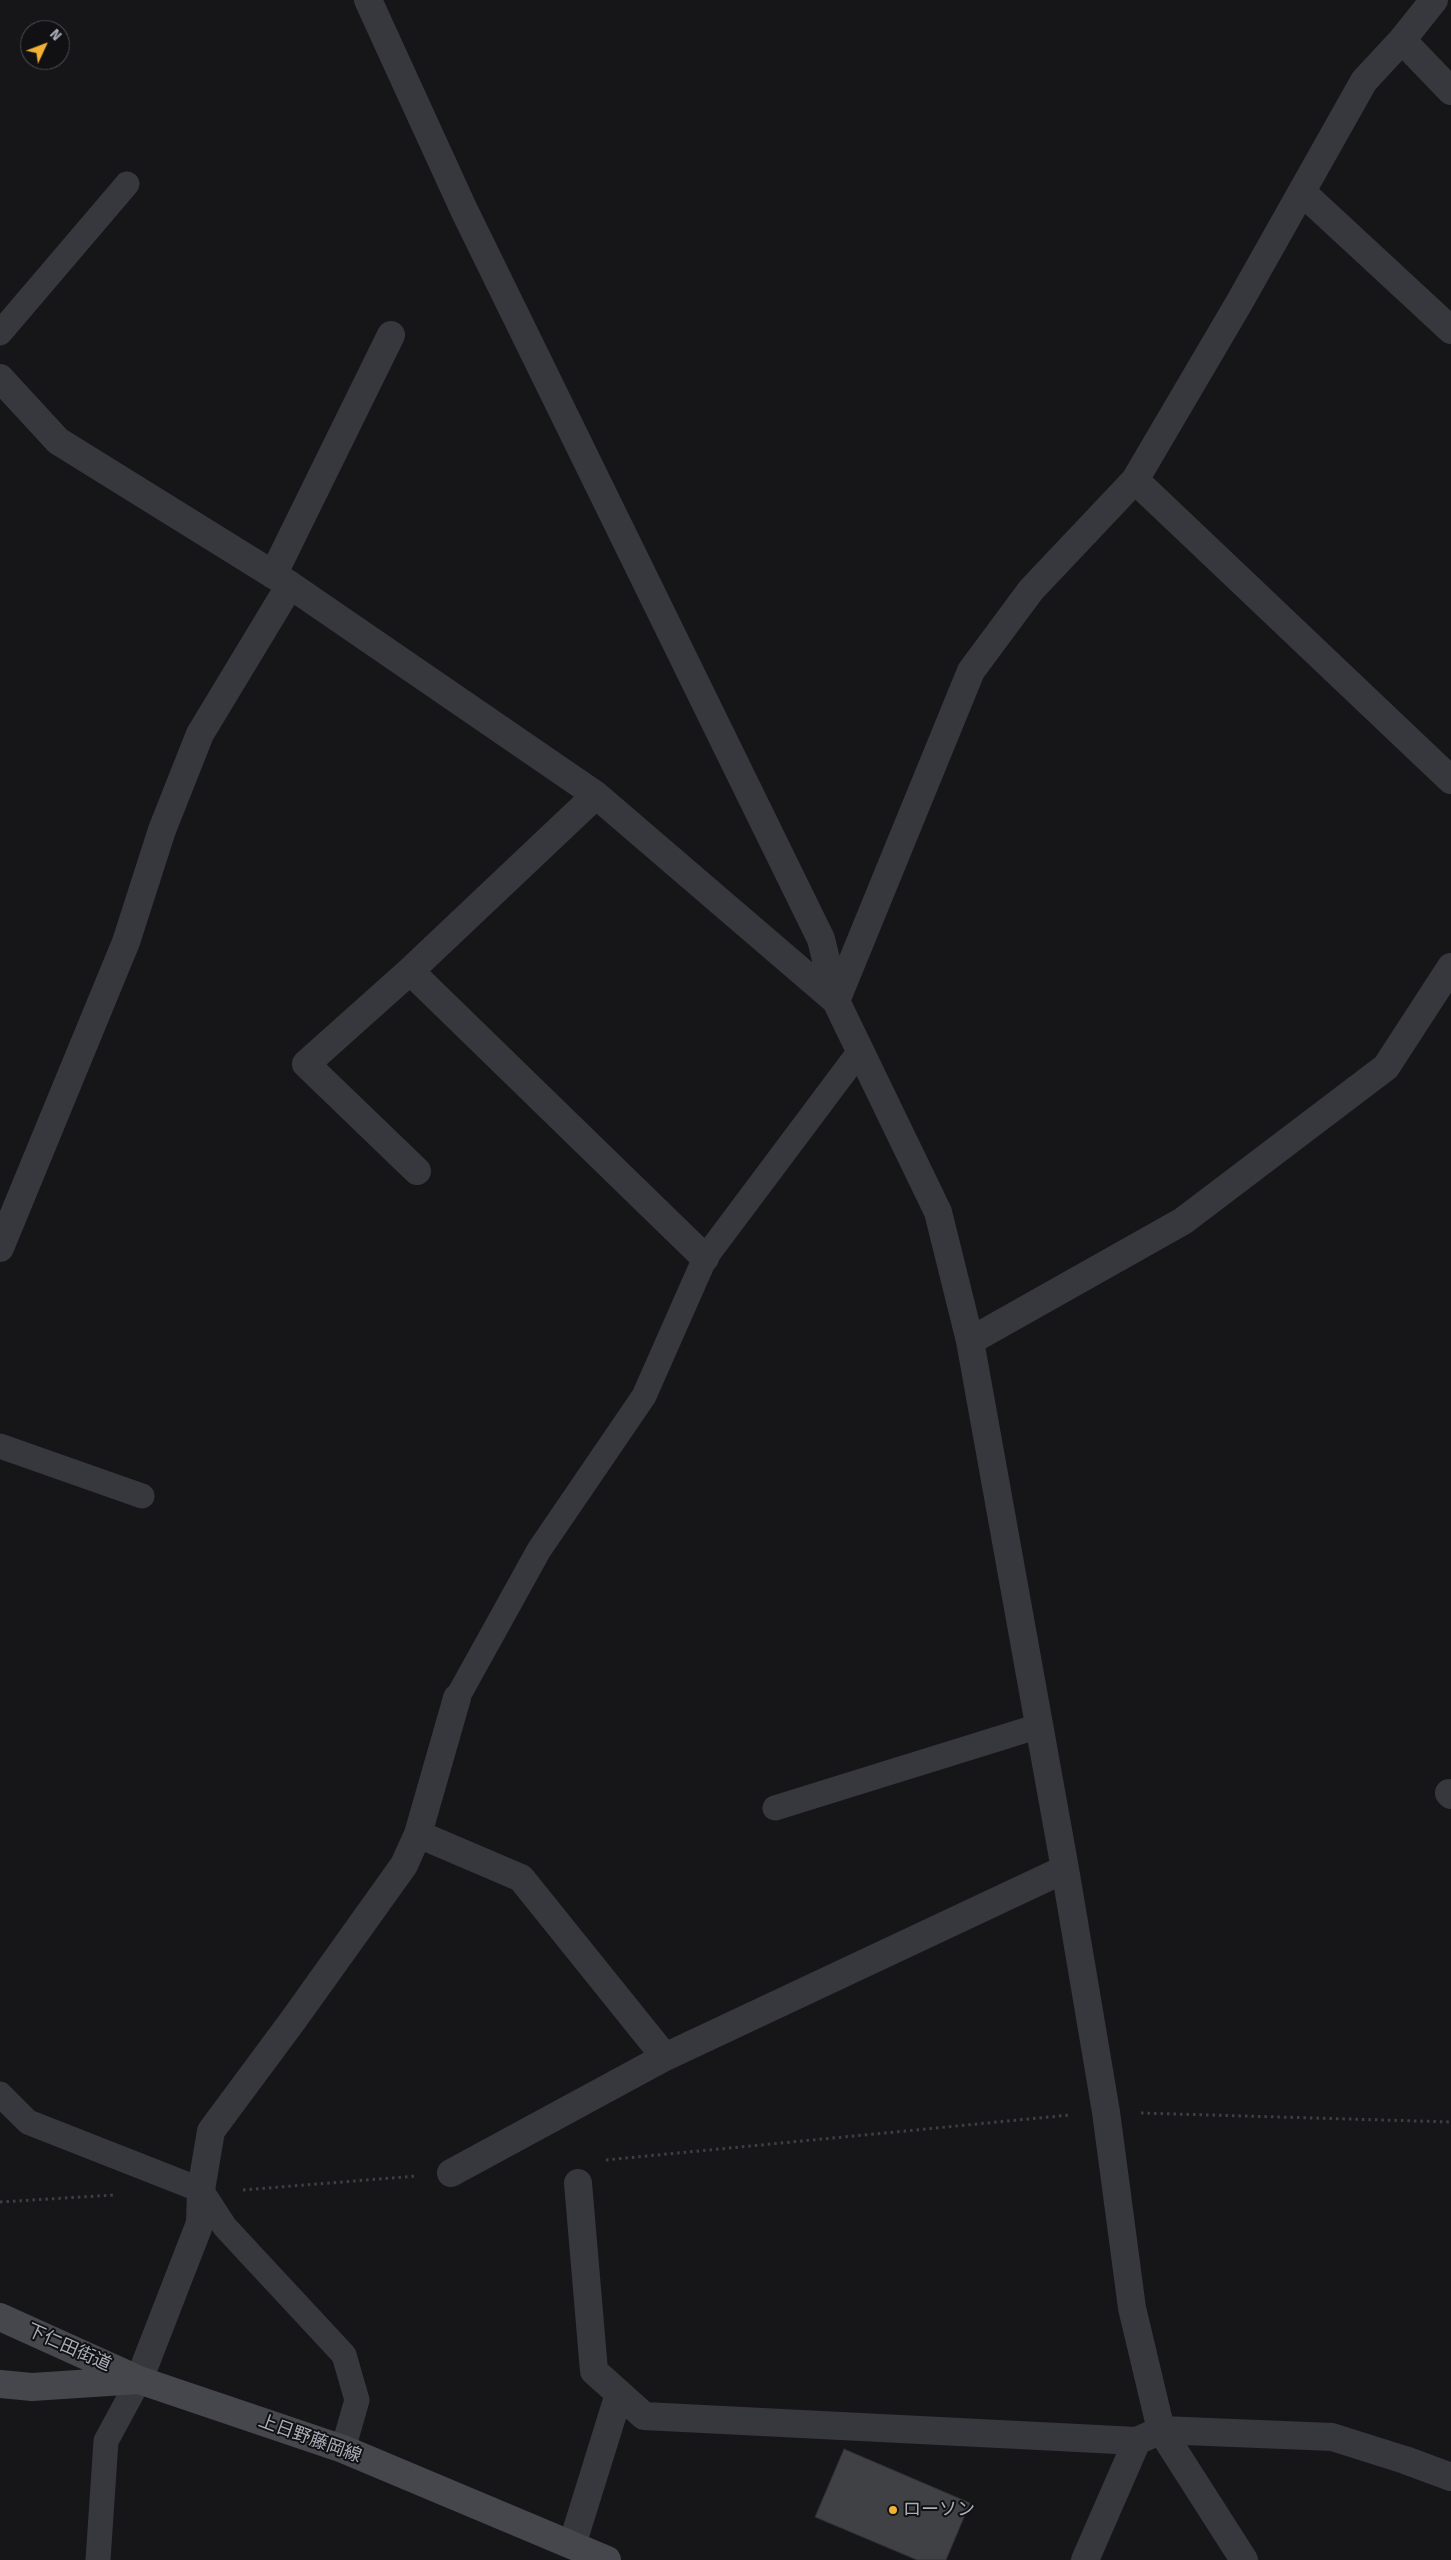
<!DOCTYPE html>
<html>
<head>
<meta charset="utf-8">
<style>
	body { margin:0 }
	#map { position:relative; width:1451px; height:2560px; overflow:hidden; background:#161618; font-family:"Fira Sans",sans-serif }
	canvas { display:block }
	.north { position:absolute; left:20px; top:20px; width:50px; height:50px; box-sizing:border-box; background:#111113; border:1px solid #4d4f55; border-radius:50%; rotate:47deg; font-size:14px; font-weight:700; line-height:20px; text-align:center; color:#a8adb8 }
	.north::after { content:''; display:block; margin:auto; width:18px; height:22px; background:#f2b134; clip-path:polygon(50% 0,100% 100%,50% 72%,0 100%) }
</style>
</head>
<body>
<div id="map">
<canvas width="1451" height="2560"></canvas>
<div class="north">N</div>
</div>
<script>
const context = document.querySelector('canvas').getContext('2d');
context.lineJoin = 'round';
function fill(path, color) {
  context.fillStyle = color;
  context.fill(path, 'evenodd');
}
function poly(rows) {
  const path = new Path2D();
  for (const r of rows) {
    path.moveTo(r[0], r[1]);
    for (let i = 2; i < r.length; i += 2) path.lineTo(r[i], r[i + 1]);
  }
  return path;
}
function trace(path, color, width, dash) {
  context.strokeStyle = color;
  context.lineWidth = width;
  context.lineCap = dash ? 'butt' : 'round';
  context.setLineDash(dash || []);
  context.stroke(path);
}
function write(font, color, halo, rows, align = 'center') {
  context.font = font + ' "Fira Sans","Noto Sans JP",sans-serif';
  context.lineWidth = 4;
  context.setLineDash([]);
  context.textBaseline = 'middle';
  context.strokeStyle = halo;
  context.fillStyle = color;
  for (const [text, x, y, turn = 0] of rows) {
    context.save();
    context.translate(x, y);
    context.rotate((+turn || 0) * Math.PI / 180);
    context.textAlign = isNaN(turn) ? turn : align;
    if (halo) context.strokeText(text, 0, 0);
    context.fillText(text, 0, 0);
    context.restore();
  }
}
const building = poly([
	[844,2449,970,2503,946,2560,917,2560,815,2517,844,2449]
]);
const path = poly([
	[1141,2113,1451,2122],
	[606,2160,1070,2115],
	[243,2190,416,2176],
	[0,2202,114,2195]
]);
const lane = poly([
	[0,333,127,184],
	[0,1446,142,1496],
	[457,1698,539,1550,644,1396,705,1258,860,1051],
	[775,1808,1039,1726],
	[0,2094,28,2122,201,2190,225,2227,344,2355,357,2400,343,2449],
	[98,2560,106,2441,139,2380]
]);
const street = poly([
	[368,0,464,210,821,939,836,1001,938,1212,970,1341,1065,1869,1106,2112,1132,2308,1161,2430,1244,2560],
	[1402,40,1451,91],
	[1302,192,1451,330],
	[0,378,58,441,290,585,596,795,836,1001],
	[1135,480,1451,780],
	[273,575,391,335],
	[410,971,705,1258],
	[836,1001,971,671,1031,590,1135,480,1239,303,1364,81,1402,40,1434,0],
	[417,1171,306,1064,410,971,596,795],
	[0,1248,126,942,162,830,200,734,290,585],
	[970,1341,1183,1221,1386,1067,1451,967],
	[1449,1793,1451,1795],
	[418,1834,521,1878,665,2057],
	[451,2173,665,2057,1065,1869],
	[578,2183,594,2371,644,2416,1137,2441],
	[139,2380,200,2223,201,2190,211,2131,294,2019,404,1865,418,1834,457,1698],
	[572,2545,619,2394],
	[1085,2560,1137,2441,1161,2430,1332,2437,1405,2460,1451,2477]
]);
const secondary = poly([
	[0,2317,135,2378],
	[0,2384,32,2387,139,2380,343,2449,607,2560]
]);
const markers = [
	[893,2510,5,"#f2b134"]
];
const streetNames = [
	["下仁田街道",69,2348,24],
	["上日野藤岡線",310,2439,20]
];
const poiNames = [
	["ローソン",903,2510]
];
fill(building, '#404145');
trace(building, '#303034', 1);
trace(path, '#3d3f44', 3, [2.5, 4]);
trace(lane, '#37383d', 25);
trace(street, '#37383d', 28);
trace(secondary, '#45474d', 28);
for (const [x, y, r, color] of markers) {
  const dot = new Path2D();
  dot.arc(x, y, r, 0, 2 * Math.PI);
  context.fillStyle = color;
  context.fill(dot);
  trace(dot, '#111113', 2);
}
write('18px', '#a8adb8', '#111113', streetNames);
write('18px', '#a8adb8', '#111113', poiNames, 'left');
</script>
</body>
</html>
